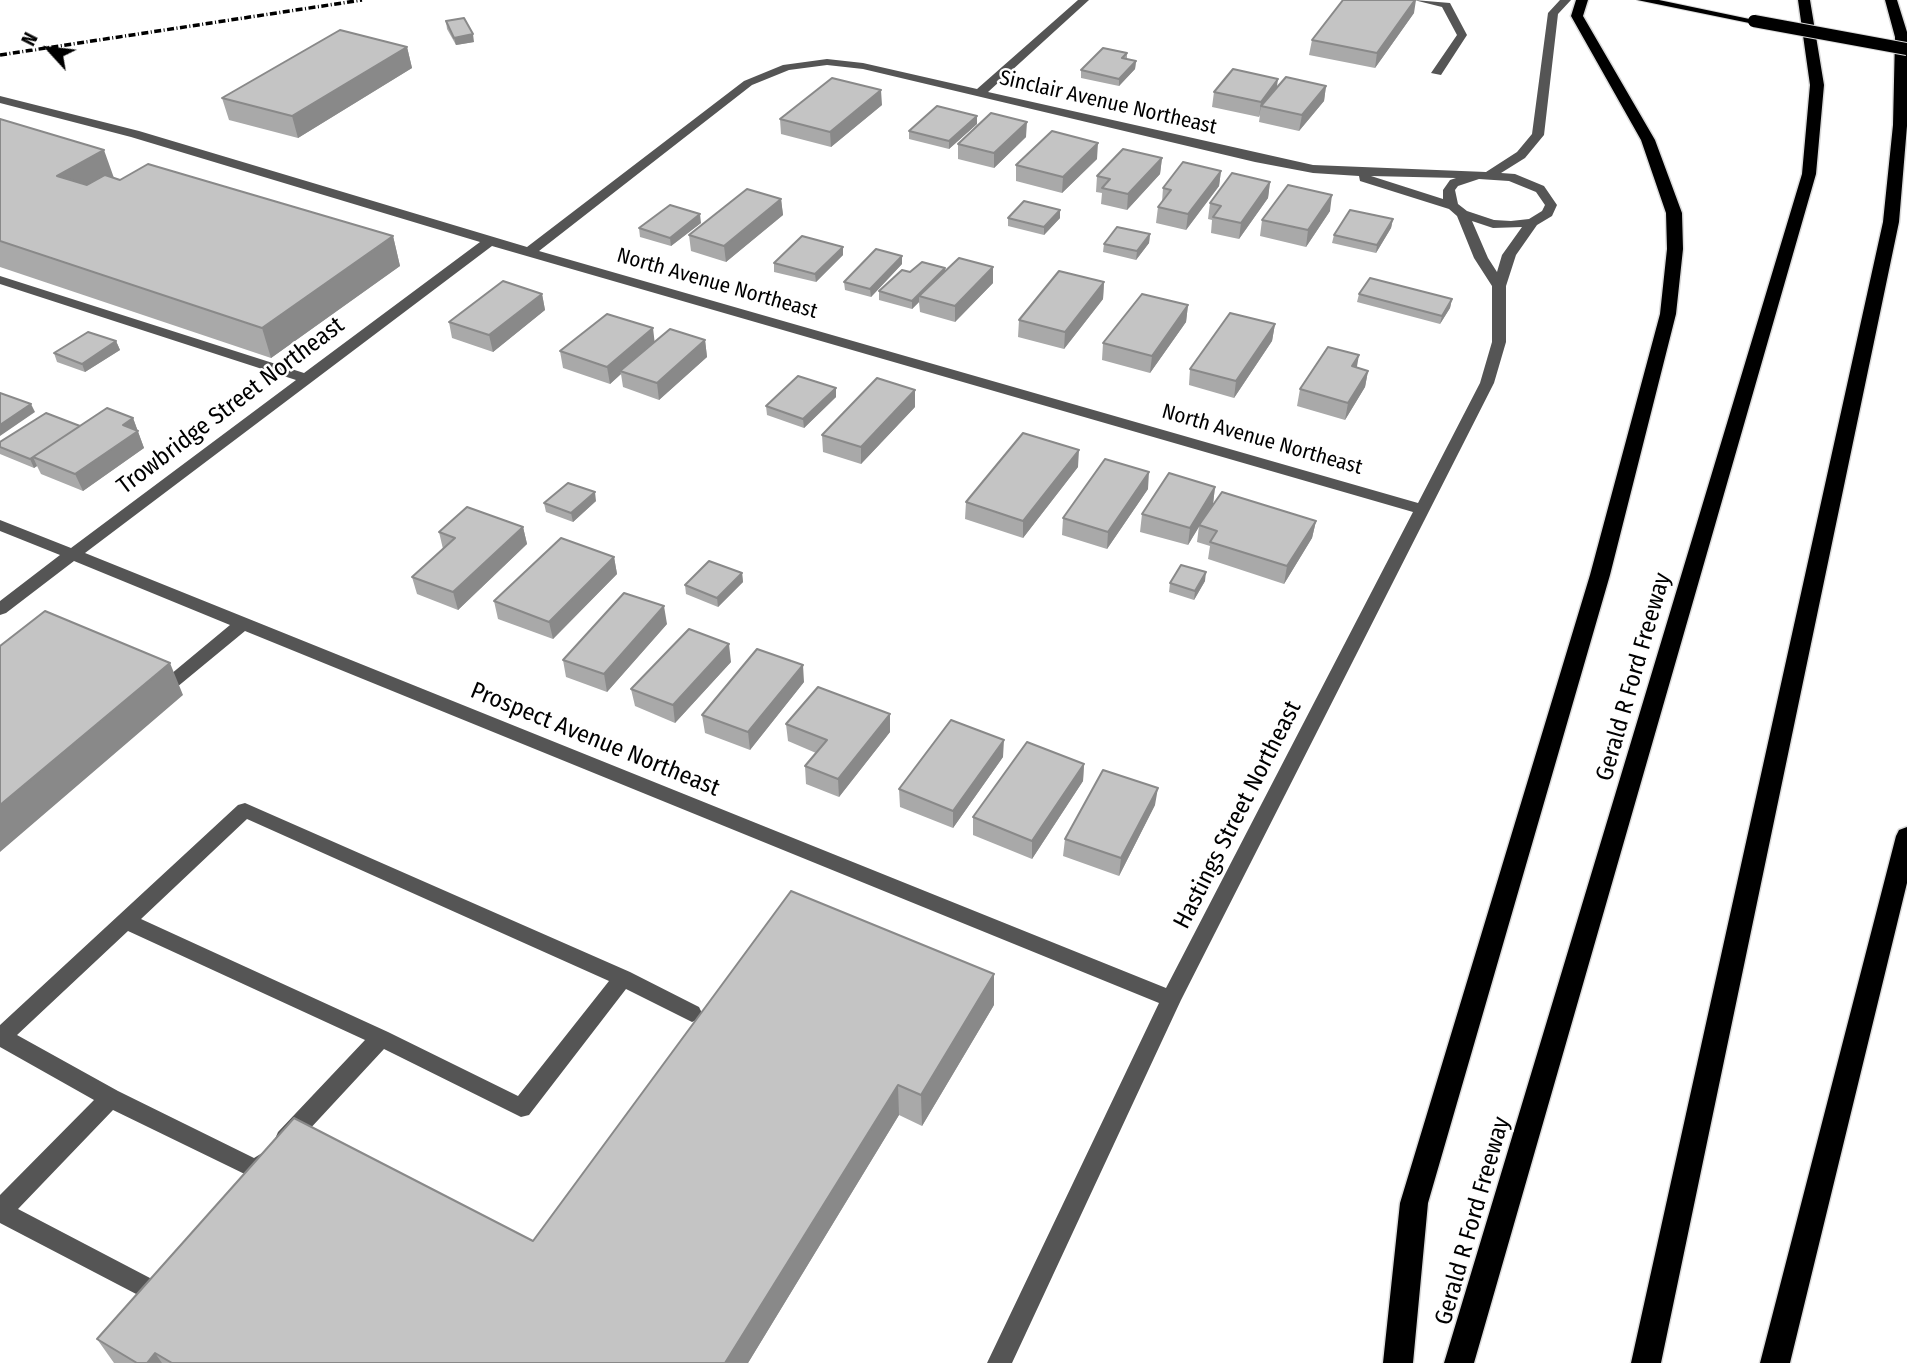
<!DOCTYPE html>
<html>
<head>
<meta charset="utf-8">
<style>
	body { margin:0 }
	#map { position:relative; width:1907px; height:1363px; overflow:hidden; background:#fff; font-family:"Fira Sans Condensed",sans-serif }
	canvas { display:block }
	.north { position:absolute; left:14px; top:14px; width:70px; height:70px; -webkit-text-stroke:5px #fff; paint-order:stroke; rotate:297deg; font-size:19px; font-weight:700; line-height:28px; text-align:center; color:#000 }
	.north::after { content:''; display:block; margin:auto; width:24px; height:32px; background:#000; clip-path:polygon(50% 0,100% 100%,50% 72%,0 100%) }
</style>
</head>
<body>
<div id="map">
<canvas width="1907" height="1363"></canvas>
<div class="north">N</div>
</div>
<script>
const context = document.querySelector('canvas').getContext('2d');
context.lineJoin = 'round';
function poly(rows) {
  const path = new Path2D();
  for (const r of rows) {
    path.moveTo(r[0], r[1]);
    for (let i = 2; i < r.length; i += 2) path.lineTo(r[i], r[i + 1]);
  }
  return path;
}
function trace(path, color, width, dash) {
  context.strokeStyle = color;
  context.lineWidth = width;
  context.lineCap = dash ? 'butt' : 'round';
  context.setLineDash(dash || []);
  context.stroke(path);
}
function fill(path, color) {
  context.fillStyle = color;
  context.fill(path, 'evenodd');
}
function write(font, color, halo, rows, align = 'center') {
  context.font = font + ' "Fira Sans Condensed",sans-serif';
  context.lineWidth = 5;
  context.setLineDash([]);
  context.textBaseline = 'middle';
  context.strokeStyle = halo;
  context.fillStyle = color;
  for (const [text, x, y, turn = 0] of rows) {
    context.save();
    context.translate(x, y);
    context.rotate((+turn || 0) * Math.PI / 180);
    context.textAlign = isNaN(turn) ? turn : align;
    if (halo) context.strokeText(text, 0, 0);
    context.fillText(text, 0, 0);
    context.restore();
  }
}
const minor = poly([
	[1078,0,1089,0,988,92,1313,165,1486,172,1517,152,1532,134,1548,13,1560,0,1571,0,1558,14,1544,135,1525,158,1501,173,1515,174,1544,186,1557,205,1552,216,1537,225,1516,255,1506,286,1506,342,1494,383,1181,1000,1012,1363,987,1363,1159,1003,245,631,171,692,159,692,156,688,159,684,230,625,74,561,6,613,0,615,0,601,60,555,0,531,0,520,71,548,296,380,0,284,0,276,304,373,480,242,131,137,0,103,0,96,139,131,527,247,744,81,783,65,827,59,863,63,977,89,1078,0],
	[827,65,863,69,1255,162,1313,173,1359,176,1360,181,1449,209,1457,216,1474,258,1492,286,1492,342,1480,383,1418,503,539,251,752,85,789,70,827,65],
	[1371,176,1456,178,1450,180,1443,190,1443,199,1371,176],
	[1479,179,1509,181,1536,192,1545,205,1542,211,1529,219,1511,221,1494,220,1467,211,1458,204,1455,190,1458,186,1479,179],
	[1472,221,1493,228,1522,227,1502,255,1497,272,1488,258,1472,221],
	[492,246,1413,512,1166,988,85,553,492,246],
	[1414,0,1450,3,1467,35,1441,75,1431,73,1457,35,1442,7,1414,0],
	[245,803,630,972,699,1007,702,1013,699,1019,692,1022,626,989,529,1115,521,1117,384,1049,294,1146,286,1149,278,1146,275,1139,278,1132,365,1040,128,931,17,1035,118,1091,254,1158,267,1150,275,1153,278,1160,265,1177,257,1180,113,1110,18,1209,171,1289,175,1297,171,1305,163,1308,0,1223,0,1195,94,1100,0,1047,0,1025,238,805,245,803],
	[247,819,609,981,518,1096,388,1032,141,919,247,819]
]);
const major = poly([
	[1637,0,1659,0,1759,21,1754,24,1637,0]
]);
const highway = poly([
	[1576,0,1588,0,1583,16,1655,140,1682,213,1683,249,1676,314,1610,575,1428,1203,1413,1363,1383,1363,1400,1203,1590,575,1660,314,1667,249,1666,213,1641,140,1571,16,1576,0],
	[1798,0,1810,0,1824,85,1816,174,1474,1363,1444,1363,1802,174,1810,85,1798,0],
	[1885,0,1897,0,1907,32,1907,126,1899,222,1661,1363,1631,1363,1883,222,1893,125,1895,37,1885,0],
	[1907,827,1907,883,1790,1363,1760,1363,1896,836,1899,830,1907,827]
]);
const rail = poly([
	[0,55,362,0]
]);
const majorBridge = poly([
	[1754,21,1907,49]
]);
const wall = poly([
	[1414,13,1375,68,1309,55,1312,40],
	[446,21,474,42,456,45,447,29],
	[407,47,412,68,298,138,229,120,222,98],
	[1127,53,1127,59,1136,61,1135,69,1119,86,1081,78,1081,70],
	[1326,86,1324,101,1299,131,1259,122,1260,115,1259,117,1212,107,1214,92,1277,87],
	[882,105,831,147,781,134,780,119],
	[0,119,114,178,120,180,393,236,400,266,271,358,0,267],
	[977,124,949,149,909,139,909,131],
	[1026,137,994,168,958,159,958,144],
	[1162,158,1160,174,1127,210,1101,204,1102,193,1096,192,1097,176],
	[1097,159,1062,193,1016,181,1016,165],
	[1221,171,1219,186,1186,230,1156,223,1158,207,1162,202,1163,188],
	[1270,182,1268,198,1239,239,1211,233,1212,220,1208,219,1210,203],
	[781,199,783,215,726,262,691,251,689,235],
	[1330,211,1306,247,1260,236,1262,220],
	[1008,218,1060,218,1044,235,1008,226],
	[1393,219,1391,228,1376,253,1332,243,1334,235],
	[701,223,671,246,640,237,639,228],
	[1150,234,1149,243,1136,260,1103,252,1104,244],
	[843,247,843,255,816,282,774,272,774,263],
	[902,264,871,297,845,290,844,282],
	[993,267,993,283,955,322,920,312,919,302,912,309,879,300,879,291,910,272,945,268,945,271],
	[1104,282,1103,299,1064,349,1018,337,1019,320],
	[542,294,545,310,493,352,452,338,449,322],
	[1359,294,1452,299,1450,308,1440,324,1357,302],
	[1188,305,1186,322,1150,373,1102,360,1103,343],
	[1275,324,1272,341,1234,398,1189,385,1190,369],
	[705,340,707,357,659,400,623,387,621,374,610,384,563,368,560,351,655,342],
	[116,341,120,350,85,372,57,362,54,353],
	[1357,367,1368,371,1365,387,1345,420,1297,406,1300,389],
	[836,388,836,397,804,428,767,415,766,406],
	[915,407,861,464,823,452,822,435],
	[133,418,144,448,83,491,41,474,37,466,34,468,0,454,0,442,80,426],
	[1078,467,1023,538,965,519,966,502],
	[1215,487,1213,504,1206,515,1316,521,1312,538,1284,584,1208,559,1210,546,1197,542,1199,526,1188,545,1140,532,1142,514],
	[1148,489,1107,549,1062,535,1063,518],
	[596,501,573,522,546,512,544,503],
	[523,527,527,544,458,610,417,594,412,577,443,549,439,532],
	[614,557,617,574,553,639,498,619,494,601],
	[742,573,743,582,718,607,686,594,685,585],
	[1205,581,1194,600,1169,592,1170,583],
	[667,624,607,692,566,677,563,660],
	[731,662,675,723,635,706,631,689],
	[804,682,750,750,705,733,702,715],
	[890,714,890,732,839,797,806,784,805,766,816,753,788,741,786,724],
	[1003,757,953,828,900,807,899,789],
	[1084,764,1083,781,1032,859,973,835,973,817],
	[1155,805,1119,876,1063,856,1065,839],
	[994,1005,922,1126,899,1115,748,1363,114,1363,97,1339,533,1241]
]);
const shadedWall = poly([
	[1415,0,1416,0,1414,13,1375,68,1377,53],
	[473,34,474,42,456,45,454,38],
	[407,47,412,68,298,138,292,116],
	[1136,61,1135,69,1119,86,1119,79],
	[1278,79,1276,94,1261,106,1259,117,1261,102],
	[1326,86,1324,101,1299,131,1302,115],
	[881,90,882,105,831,147,830,132],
	[977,116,977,124,949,149,949,141],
	[1027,122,1026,137,994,168,994,153],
	[1098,143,1097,159,1062,193,1063,177],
	[104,150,114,178,68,204,57,176],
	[1162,158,1160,174,1127,210,1128,194],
	[1221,171,1219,186,1186,230,1188,214],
	[1270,182,1268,198,1239,239,1241,223],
	[1332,195,1330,211,1306,247,1308,230],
	[781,199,783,215,726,262,724,246],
	[1060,210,1060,218,1044,235,1044,227],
	[700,214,701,223,671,246,670,238],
	[1393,219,1391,228,1376,253,1377,245],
	[1150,234,1149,243,1136,260,1137,251],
	[393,236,400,266,271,358,262,328],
	[843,247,843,255,816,282,815,274],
	[902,256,902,264,871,297,870,289],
	[993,267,993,283,955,322,955,306],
	[945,268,945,277,919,296,919,302,912,309,912,301],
	[1104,282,1103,299,1064,349,1065,332],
	[542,294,545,310,493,352,489,335],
	[1452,299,1450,308,1440,324,1442,316],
	[1188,305,1186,322,1150,373,1152,356],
	[1275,324,1272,341,1234,398,1236,381],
	[653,328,655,345,620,371,621,374,610,384,607,367],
	[705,340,707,357,659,400,657,383],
	[116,341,120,350,85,372,82,364],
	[1359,355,1356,372,1352,366],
	[1368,371,1365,387,1345,420,1348,403],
	[836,388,836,397,804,428,803,419],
	[915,390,915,407,861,464,861,447],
	[31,404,35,412,0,436,0,425],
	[133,418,144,448,83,491,75,474,123,425],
	[1079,450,1078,467,1023,538,1023,521],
	[33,457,37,466,34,468,30,459],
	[1149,472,1148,489,1107,549,1108,532],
	[1215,487,1213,504,1188,545,1190,528],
	[595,492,596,501,573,522,571,513],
	[1316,521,1312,538,1284,584,1287,566],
	[523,527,527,544,458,610,453,592],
	[614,557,617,574,553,639,549,622],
	[1206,572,1205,581,1194,600,1195,591],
	[742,573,743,582,718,607,717,598],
	[664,606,667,624,607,692,604,674],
	[729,644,731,662,675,723,673,705],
	[170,663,183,695,0,852,0,805],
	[803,665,804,682,750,750,748,732],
	[890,714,890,732,839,797,838,779],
	[1004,740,1003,757,953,828,953,811],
	[1084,764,1083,781,1032,859,1032,841],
	[1158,788,1155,805,1119,876,1121,858],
	[994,974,994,1005,922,1126,921,1095],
	[898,1085,899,1115,748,1363,725,1363],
	[155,1353,162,1363,147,1363]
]);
const building = poly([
	[1343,0,1415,0,1377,53,1312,40,1343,0],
	[464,18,473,34,454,38,446,21,464,18],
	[340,30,407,47,292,116,222,98,340,30],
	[1103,48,1127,53,1122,58,1136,61,1119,79,1081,70,1103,48],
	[1233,69,1278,79,1261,102,1214,92,1233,69],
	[1286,77,1326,86,1302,115,1261,106,1286,77],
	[832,78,881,90,830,132,780,119,832,78],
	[937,106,977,116,949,141,909,131,937,106],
	[991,113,1027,122,994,153,958,144,991,113],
	[0,119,104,150,57,176,87,185,105,175,120,180,148,164,393,236,262,328,0,241,0,119],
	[1052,131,1098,143,1063,177,1016,165,1052,131],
	[1123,149,1162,158,1128,194,1102,188,1110,179,1097,176,1123,149],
	[1183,162,1221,171,1188,214,1158,207,1171,190,1163,188,1183,162],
	[1232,173,1270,182,1241,223,1213,217,1221,206,1210,203,1232,173],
	[1288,185,1332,195,1308,230,1262,220,1288,185],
	[747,189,781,199,724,246,689,235,747,189],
	[1024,201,1060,210,1044,227,1008,218,1024,201],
	[670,205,700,214,670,238,639,228,670,205],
	[1350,210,1393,219,1377,245,1334,235,1350,210],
	[1117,227,1150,234,1137,251,1104,244,1117,227],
	[802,236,843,247,815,274,774,263,802,236],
	[876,249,902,256,870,289,844,282,876,249],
	[959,258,993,267,955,306,919,296,959,258],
	[922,262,945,268,912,301,879,291,902,270,910,272,922,262],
	[1059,271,1104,282,1065,332,1019,320,1059,271],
	[1370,278,1452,299,1442,316,1359,294,1370,278],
	[503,281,542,294,489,335,449,322,503,281],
	[1142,294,1188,305,1152,356,1103,343,1142,294],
	[1230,313,1275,324,1236,381,1190,369,1230,313],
	[607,314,653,328,607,367,560,351,607,314],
	[670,329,705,340,657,383,620,371,670,329],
	[88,332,116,341,82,364,54,353,88,332],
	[1328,347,1359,355,1352,366,1368,371,1348,403,1300,389,1328,347],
	[798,376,836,388,803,419,766,406,798,376],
	[877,378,915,390,861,447,822,435,877,378],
	[0,393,31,404,0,425,0,393],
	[107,408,133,418,123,425,138,431,75,474,33,457,107,408],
	[46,413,80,426,30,459,0,447,0,442,46,413],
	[1023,433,1079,450,1023,521,966,502,1023,433],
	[1105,459,1149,472,1108,532,1063,518,1105,459],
	[1169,473,1215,487,1190,528,1142,514,1169,473],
	[568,483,595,492,571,513,544,503,568,483],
	[1222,492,1316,521,1287,566,1210,542,1217,531,1199,525,1222,492],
	[467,507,523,527,453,592,412,577,455,538,439,532,467,507],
	[561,538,614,557,549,622,494,601,561,538],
	[709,561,742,573,717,598,685,585,709,561],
	[1181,565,1206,572,1195,591,1170,583,1181,565],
	[624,593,664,606,604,674,563,660,624,593],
	[45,611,170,663,0,805,0,646,45,611],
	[689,629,729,644,673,705,631,689,689,629],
	[757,649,803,665,748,732,702,715,757,649],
	[818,687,890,714,838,779,805,766,827,740,786,724,818,687],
	[951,720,1004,740,953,811,899,789,951,720],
	[1027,742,1084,764,1032,841,973,817,1027,742],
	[1103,770,1158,788,1121,858,1065,839,1103,770],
	[791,891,994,974,921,1095,898,1085,725,1363,172,1363,155,1353,147,1363,137,1363,97,1339,294,1118,533,1241,791,891]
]);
const farStreetnames = [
	["Sinclair Avenue Northeast",1108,103,13],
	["North Avenue Northeast",717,284,16],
	["North Avenue Northeast",1262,440,16]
];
const streetNames = [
	["Trowbridge Street Northeast",231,406,-37],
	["Gerald R Ford Freeway",1634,677,-74],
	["Prospect Avenue Northeast",595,740,22],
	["Hastings Street Northeast",1238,815,-63],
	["Gerald R Ford Freeway",1473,1221,-74]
];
trace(major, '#dbdbdb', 2);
trace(highway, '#dbdbdb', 3);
fill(minor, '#555');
fill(major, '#000');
fill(highway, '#000');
trace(rail, '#000', 3.5, [7, 2.5, 1, 2.5]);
trace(majorBridge, '#dbdbdb', 14, []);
trace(majorBridge, '#000', 12);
fill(wall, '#a9a9a9');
fill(shadedWall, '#898989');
fill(building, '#c4c4c4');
trace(building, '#898989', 2);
write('21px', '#000', '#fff', farStreetnames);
write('24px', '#000', '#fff', streetNames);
</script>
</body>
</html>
